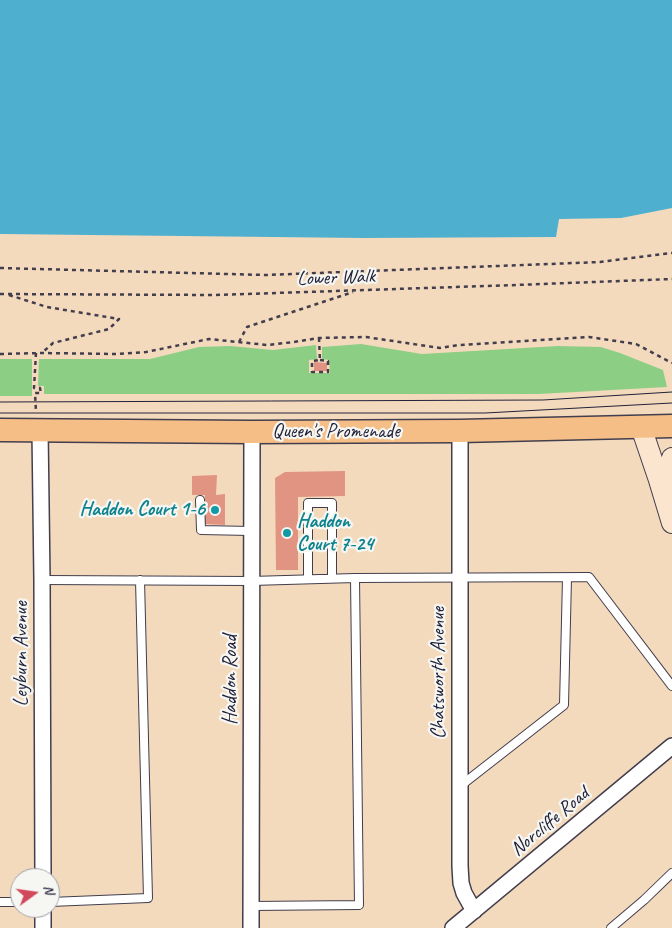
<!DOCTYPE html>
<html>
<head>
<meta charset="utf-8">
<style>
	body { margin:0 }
	#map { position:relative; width:672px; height:928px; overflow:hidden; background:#f4dabc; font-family:Caveat,sans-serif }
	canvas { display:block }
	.north { position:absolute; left:10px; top:868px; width:50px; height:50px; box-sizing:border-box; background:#f6f6f2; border:1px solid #a1a1a9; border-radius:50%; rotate:76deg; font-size:14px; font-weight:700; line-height:20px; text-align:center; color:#22223b }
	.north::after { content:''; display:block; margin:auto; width:18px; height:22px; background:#d1495b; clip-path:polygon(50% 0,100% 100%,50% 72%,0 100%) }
</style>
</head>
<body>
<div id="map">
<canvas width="672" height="928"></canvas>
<div class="north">N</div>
</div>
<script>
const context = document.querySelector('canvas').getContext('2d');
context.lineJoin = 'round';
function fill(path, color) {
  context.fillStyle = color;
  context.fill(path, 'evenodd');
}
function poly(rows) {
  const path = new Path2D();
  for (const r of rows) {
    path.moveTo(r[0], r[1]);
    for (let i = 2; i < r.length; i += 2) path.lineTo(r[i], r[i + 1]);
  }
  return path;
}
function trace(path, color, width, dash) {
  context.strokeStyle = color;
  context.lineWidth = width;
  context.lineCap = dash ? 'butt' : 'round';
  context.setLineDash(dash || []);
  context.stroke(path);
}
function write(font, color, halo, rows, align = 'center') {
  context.font = font + ' Caveat,sans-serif';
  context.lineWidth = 4.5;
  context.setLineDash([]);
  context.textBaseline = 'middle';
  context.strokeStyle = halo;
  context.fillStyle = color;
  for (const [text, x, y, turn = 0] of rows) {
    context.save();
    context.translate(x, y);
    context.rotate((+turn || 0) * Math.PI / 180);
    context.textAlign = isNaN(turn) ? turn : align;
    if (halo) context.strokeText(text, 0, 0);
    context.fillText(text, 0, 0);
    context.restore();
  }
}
const green = poly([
	[361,344,422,354,558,346,601,347,620,353,663,370,667,387,539,394,44,394,44,386,38,386,39,359,150,359,199,347,230,346,273,350,316,345,317,359,309,360,309,373,330,373,329,360,322,359,322,347],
	[0,359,32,359,32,396,0,396]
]);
const water = poly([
	[0,0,672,0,672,208,621,218,559,219,556,237,363,238,0,234]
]);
const building = poly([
	[314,362,327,363,327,371,314,371],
	[345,471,345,496,298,497,298,570,276,570,275,478,285,472],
	[217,475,216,495,225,494,225,525,205,524,205,495,192,495,192,476]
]);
const path = poly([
	[0,268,266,275,600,262,672,253],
	[0,294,216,295,516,285,672,279],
	[9,295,47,307,119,319,109,329,53,343,43,352],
	[319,338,320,362],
	[239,342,247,327,353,292],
	[36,353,34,388,40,388,41,393,35,393,36,412],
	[0,354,42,353,117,354,146,352,209,339,267,345,294,342,319,338,366,337,440,348,459,345,589,337,636,344,672,363],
	[320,360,328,361,328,372,312,372,312,361,320,360]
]);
const lane = poly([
	[200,500,201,530,251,531],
	[308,579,308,503,332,503,332,578],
	[42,580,251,581,355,578,589,577,672,686],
	[459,787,564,705,567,578],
	[0,902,20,902],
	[50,902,148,898,140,580],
	[251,906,359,905,355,578],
	[611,928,644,900,672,873]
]);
const street = poly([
	[40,430,42,580,43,878],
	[460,431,460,866,461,883,464,893,474,911],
	[43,928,43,908],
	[251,928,252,432],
	[453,928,672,746]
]);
const secondary = poly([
	[641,427,659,480,672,523],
	[666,492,666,479,672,458]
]);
const primary = poly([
	[0,430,252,432,460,431,672,426]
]);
const tram = poly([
	[0,402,543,400,672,392],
	[0,413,485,413,672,403]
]);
const markers = [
	[215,510,5,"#0f9aa8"],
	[287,533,5,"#0f9aa8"]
];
const streetNames = [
	["Lower Walk",336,278,-2],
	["Queen's Promenade",336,432],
	["Leyburn Avenue",22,654,-90],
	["Chatsworth Avenue",439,673,-90],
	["Haddon Road",231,680,-90],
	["Norcliffe Road",550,822,-40]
];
const cultureNames = [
	["Haddon Court 1-6",205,510],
	["Haddon",297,522,"left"],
	["Court 7-24",297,545,"left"]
];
fill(green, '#8dce85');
fill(water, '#4fafce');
fill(building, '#e09481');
trace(lane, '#423e4e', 10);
trace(street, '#423e4e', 18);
trace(secondary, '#423e4e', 22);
trace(primary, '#423e4e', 25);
trace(path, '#423e4e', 2.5, [4, 4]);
trace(lane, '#fff', 8);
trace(street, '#fff', 15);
trace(secondary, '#fbe5cf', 20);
trace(primary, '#f6be87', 22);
trace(tram, '#22223b', 1);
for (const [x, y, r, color] of markers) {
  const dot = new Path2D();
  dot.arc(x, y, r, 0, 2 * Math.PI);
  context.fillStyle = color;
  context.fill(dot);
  trace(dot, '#f6f6f2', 2);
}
write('20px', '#22223b', '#f6f6f2', streetNames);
write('bold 20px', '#0d838f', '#f6f6f2', cultureNames, 'right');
</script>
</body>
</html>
